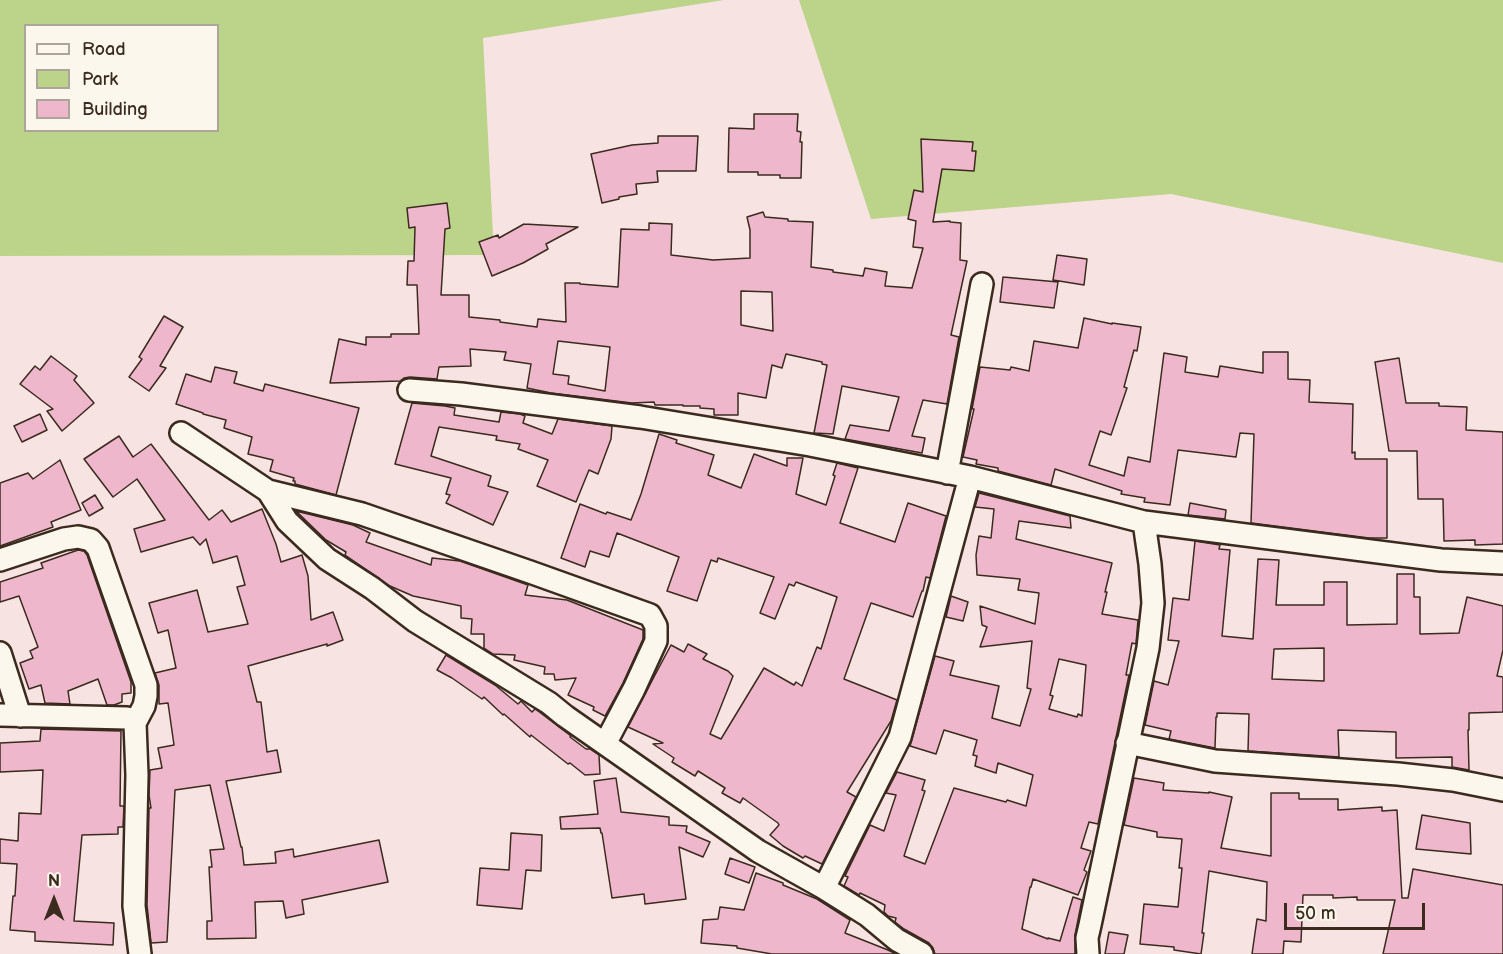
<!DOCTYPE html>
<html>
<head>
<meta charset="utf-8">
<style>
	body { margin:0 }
	#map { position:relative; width:1503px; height:954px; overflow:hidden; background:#f7e4e2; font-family:"Balsamiq Sans",sans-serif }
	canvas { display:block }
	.legend { position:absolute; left:24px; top:24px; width:195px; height:108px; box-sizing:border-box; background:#fbf7ec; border:2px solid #aea59a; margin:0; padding:8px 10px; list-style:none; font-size:18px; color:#3b2a1e }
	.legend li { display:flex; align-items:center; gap:12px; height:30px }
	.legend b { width:30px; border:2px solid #aea59a }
	.north { position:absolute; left:24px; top:870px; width:60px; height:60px; -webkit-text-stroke:4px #fbf7ec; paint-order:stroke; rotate:0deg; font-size:16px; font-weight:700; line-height:24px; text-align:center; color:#3b2a1e }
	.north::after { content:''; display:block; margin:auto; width:21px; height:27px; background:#3b2a1e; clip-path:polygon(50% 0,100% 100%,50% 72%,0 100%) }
	.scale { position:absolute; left:1284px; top:903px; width:141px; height:27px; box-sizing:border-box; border:3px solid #3b2a1e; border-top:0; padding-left:8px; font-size:18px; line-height:21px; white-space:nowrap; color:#3b2a1e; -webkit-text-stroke:4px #fbf7ec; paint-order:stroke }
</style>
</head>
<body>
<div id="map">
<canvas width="1503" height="954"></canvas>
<ul class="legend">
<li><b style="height:8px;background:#fbf7ec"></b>Road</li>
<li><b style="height:16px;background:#bbd48a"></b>Park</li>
<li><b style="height:16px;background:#efb7cc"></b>Building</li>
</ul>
<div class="north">N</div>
<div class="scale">50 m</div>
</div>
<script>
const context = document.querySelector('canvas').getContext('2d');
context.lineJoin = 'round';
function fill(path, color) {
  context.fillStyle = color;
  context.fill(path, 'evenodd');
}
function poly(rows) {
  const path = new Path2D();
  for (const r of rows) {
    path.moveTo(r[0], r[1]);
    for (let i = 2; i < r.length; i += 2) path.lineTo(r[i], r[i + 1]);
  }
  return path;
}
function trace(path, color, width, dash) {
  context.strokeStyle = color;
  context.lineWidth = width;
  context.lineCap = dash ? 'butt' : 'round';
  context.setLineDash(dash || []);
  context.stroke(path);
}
const green = poly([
	[0,0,724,0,483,38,494,255,0,256],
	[26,26,218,26,218,130,26,130],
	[799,0,1503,0,1503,263,1171,194,871,219]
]);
const building = poly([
	[754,114,798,114,797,131,801,132,800,142,802,142,801,178,780,178,780,175,758,175,758,172,728,172,729,128,754,129,754,114],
	[658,136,698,136,696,171,657,171,658,182,636,184,637,194,619,197,619,199,602,203,591,154,632,145,658,143,658,136],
	[921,139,973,142,972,151,976,151,974,171,942,169,933,222,950,221,950,222,961,223,960,260,967,261,951,335,959,337,947,404,923,400,912,436,925,438,922,453,845,439,850,425,889,431,899,397,842,386,833,434,814,433,827,365,822,364,822,362,786,354,782,368,772,365,766,398,738,393,738,415,714,415,714,409,700,408,700,406,683,406,683,405,655,405,654,402,632,403,551,393,527,388,531,364,504,360,506,352,470,349,471,366,439,367,437,379,410,377,404,378,400,381,330,383,339,339,366,345,366,337,391,337,391,334,419,334,417,285,407,285,408,261,414,261,415,227,409,228,407,208,447,203,450,228,445,229,441,295,469,295,469,317,500,320,500,322,537,327,538,319,566,322,565,283,580,283,580,284,618,287,621,229,649,230,649,223,672,224,671,255,713,260,750,258,750,230,747,217,763,212,765,217,788,219,788,221,813,222,811,267,833,270,833,272,863,276,865,268,887,272,885,286,912,288,923,248,913,247,916,221,908,219,914,190,923,192,921,139],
	[741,291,772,292,773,331,741,325,741,291],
	[558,341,610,347,605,391,568,384,569,376,553,374,558,341],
	[524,224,578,227,546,244,548,249,523,263,492,276,479,242,498,235,499,238,524,224],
	[1057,255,1087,259,1084,285,1053,280,1057,255],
	[1003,277,1058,282,1054,308,1000,302,1003,277],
	[164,316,183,327,160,366,166,368,149,391,129,377,142,359,139,357,164,316],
	[1084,318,1112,324,1112,323,1141,327,1137,351,1134,350,1124,387,1127,388,1111,435,1100,431,1089,465,1124,476,1128,457,1150,462,1164,353,1187,357,1185,372,1218,377,1220,366,1263,373,1263,352,1288,352,1288,379,1310,380,1309,402,1353,404,1352,453,1355,452,1355,459,1387,459,1387,538,1369,538,1251,523,1254,434,1240,433,1236,457,1178,450,1170,505,1144,502,1145,498,1121,494,1122,491,1055,469,1051,485,998,471,998,468,976,464,977,460,963,457,974,409,972,409,980,367,1010,370,1011,367,1029,371,1034,341,1078,348,1084,318],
	[51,356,77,376,74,380,94,403,62,431,47,411,53,409,20,384,35,366,40,370,51,356],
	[1399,358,1406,403,1439,403,1439,406,1467,407,1466,430,1503,432,1503,544,1475,545,1475,540,1444,541,1443,499,1418,499,1417,451,1389,451,1375,362,1399,358],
	[215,367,237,372,234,383,263,391,265,384,359,408,336,495,295,484,295,481,293,481,294,478,270,471,273,460,248,454,252,437,224,428,226,420,203,414,203,413,176,404,186,374,211,382,215,367],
	[412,403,445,406,455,408,454,415,499,422,501,412,520,414,525,416,523,423,552,434,558,419,612,426,611,439,598,474,589,470,576,502,537,486,548,460,518,449,520,444,496,440,497,436,439,427,431,456,491,476,488,486,508,492,493,525,446,503,450,495,446,494,451,478,395,464,412,403],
	[40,414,47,430,22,442,14,426,40,414],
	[659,434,677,440,676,443,714,455,708,475,741,488,754,454,787,466,787,458,803,458,796,494,826,505,835,476,833,475,837,463,858,468,840,523,895,542,908,503,946,516,930,578,926,577,923,591,922,591,913,617,871,603,844,679,897,700,891,721,847,792,856,797,822,864,805,856,803,858,783,846,770,835,779,825,778,823,743,798,740,803,722,793,725,788,698,771,695,776,672,762,674,758,653,744,663,743,628,727,655,675,671,645,684,652,688,644,707,654,703,659,728,671,733,676,710,734,721,739,764,668,794,685,796,682,802,686,817,647,821,649,837,597,796,582,794,586,789,584,775,619,760,613,774,577,718,558,717,562,711,560,697,601,667,591,679,557,617,533,609,557,590,551,585,567,561,558,580,504,606,514,607,512,631,520,641,494,659,434],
	[119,436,133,457,151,444,209,520,222,510,231,522,262,509,276,544,281,562,302,555,308,576,311,620,333,612,343,640,327,646,327,644,248,666,257,702,261,702,267,752,277,750,281,772,226,781,241,847,242,847,244,865,276,863,275,852,293,849,294,857,379,840,388,882,302,900,304,914,286,918,283,901,255,902,256,938,207,939,207,921,212,921,209,867,212,867,210,850,224,849,210,785,175,790,167,942,151,943,147,905,149,808,151,808,149,795,150,770,162,768,158,748,174,745,168,703,159,704,159,685,155,673,176,668,168,630,158,633,149,603,197,590,208,632,248,624,237,587,245,585,237,556,213,563,206,539,200,545,193,537,141,552,134,529,165,520,137,479,113,497,84,459,119,436],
	[60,460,81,510,51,522,53,527,0,546,0,483,28,473,33,479,60,460],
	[979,493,1070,516,1071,528,1019,521,1016,539,1112,563,1105,592,1107,592,1102,614,1138,620,1136,644,1132,643,1126,675,1129,675,1098,824,1089,822,1081,848,1091,851,1084,870,1087,872,1078,895,1033,879,1031,887,1030,887,1022,929,1048,939,1048,938,1060,941,1073,897,1082,900,1075,935,1075,954,935,954,933,948,929,943,904,929,895,922,896,918,888,916,884,912,885,905,860,893,859,895,844,886,848,877,845,876,870,825,884,831,896,795,886,793,897,772,925,780,922,790,925,791,904,856,925,864,954,788,1006,802,1007,800,1026,806,1033,775,998,763,996,773,975,766,977,756,973,755,977,740,944,730,936,754,910,746,935,656,954,661,950,675,999,686,992,718,1020,726,1031,689,1027,688,1032,641,980,647,987,627,982,625,980,606,1035,624,1039,593,1018,590,1020,579,977,575,976,555,979,536,991,538,994,509,975,507,979,493],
	[1059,659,1086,665,1082,716,1078,714,1077,717,1049,709,1053,696,1050,695,1059,659],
	[95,495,103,508,89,516,82,503,95,495],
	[1190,503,1226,510,1225,519,1188,515,1190,503],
	[296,511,353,525,370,533,366,542,431,565,432,558,460,561,528,585,525,595,567,600,643,630,643,639,623,683,605,716,593,710,594,707,568,695,576,678,555,680,554,674,544,674,545,667,514,660,515,655,493,654,484,648,484,634,471,634,472,619,461,618,461,606,413,596,390,586,345,555,346,552,326,540,296,511],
	[1195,541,1220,545,1219,549,1230,550,1222,636,1253,639,1258,559,1279,560,1276,605,1324,605,1324,582,1347,582,1347,625,1397,624,1397,574,1414,574,1414,597,1420,597,1420,634,1459,633,1467,597,1503,606,1503,650,1497,676,1503,677,1503,712,1469,713,1469,730,1468,730,1469,770,1452,767,1452,757,1396,758,1396,732,1338,730,1339,757,1248,751,1249,714,1217,713,1217,717,1216,717,1215,748,1169,739,1171,731,1145,725,1154,681,1168,685,1179,641,1168,640,1173,598,1189,600,1195,541],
	[1324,648,1324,681,1272,679,1274,649,1324,648],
	[78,550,84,551,87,555,131,682,131,693,122,694,122,702,114,705,107,705,98,679,68,691,70,704,45,703,41,685,29,689,20,663,33,658,30,651,38,647,19,596,0,602,0,582,43,568,41,563,78,550],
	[951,596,968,602,963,621,946,617,951,596],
	[446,655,495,685,518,704,521,701,532,712,535,709,538,711,571,736,570,737,586,749,590,749,599,755,600,774,585,775,570,763,568,764,531,735,530,737,504,714,503,715,484,697,482,699,452,678,437,670,446,655],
	[41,729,121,731,120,806,124,806,123,827,118,827,118,834,82,835,74,921,114,923,113,945,35,941,35,932,10,930,13,896,15,896,17,864,0,863,0,839,18,841,19,813,41,814,43,770,0,772,0,743,40,741,41,729],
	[616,778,621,812,669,817,669,825,687,826,686,832,710,842,703,857,679,847,686,899,645,904,644,894,612,898,602,833,601,833,600,828,561,829,560,817,598,814,594,781,616,778],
	[1134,778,1164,783,1163,790,1209,793,1209,792,1232,797,1221,848,1271,856,1271,793,1299,793,1299,799,1338,799,1338,810,1382,807,1382,811,1397,810,1402,898,1408,898,1413,869,1503,885,1503,954,1383,954,1395,900,1357,900,1357,897,1333,898,1333,895,1303,895,1301,942,1284,941,1283,954,1252,954,1257,919,1266,921,1267,882,1209,871,1202,933,1204,933,1201,954,1174,950,1174,947,1140,944,1144,904,1178,907,1182,868,1179,868,1182,839,1157,837,1157,832,1124,825,1134,778],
	[1422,815,1470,823,1471,854,1416,849,1422,815],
	[511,833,542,835,541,871,526,870,522,909,477,905,480,868,509,870,511,833],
	[730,858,755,867,749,883,725,874,730,858],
	[756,873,783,883,783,885,817,899,850,920,845,933,888,950,896,954,772,954,737,948,737,946,701,943,703,920,718,919,720,907,744,910,756,873],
	[1109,932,1128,935,1124,954,1105,954,1109,932]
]);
const street = poly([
	[409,390,461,394,640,417,810,445,970,477,1144,522,1441,560,1503,563],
	[181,433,268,491,287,521,327,559,372,588,415,621,549,703,565,716,758,851,824,888,867,915,897,940,922,954],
	[947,473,982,284],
	[268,491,362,514,530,572,650,615,656,626,656,641,634,689,605,744],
	[0,560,64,539,78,537,91,540,98,548,146,685,146,696,144,706,135,723],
	[0,653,20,716],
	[0,715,127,718,133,720,135,723,137,775,134,906,140,954],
	[1127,743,1215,761,1398,774,1453,780,1503,790],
	[824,888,900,737,970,477],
	[1088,954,1087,938,1090,925,1148,648,1153,603,1150,564,1144,522]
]);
fill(green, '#bbd48a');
fill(building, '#efb7cc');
trace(building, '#3b2a1e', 1.5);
trace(street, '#3b2a1e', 26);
trace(street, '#fbf7ec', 21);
</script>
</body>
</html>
